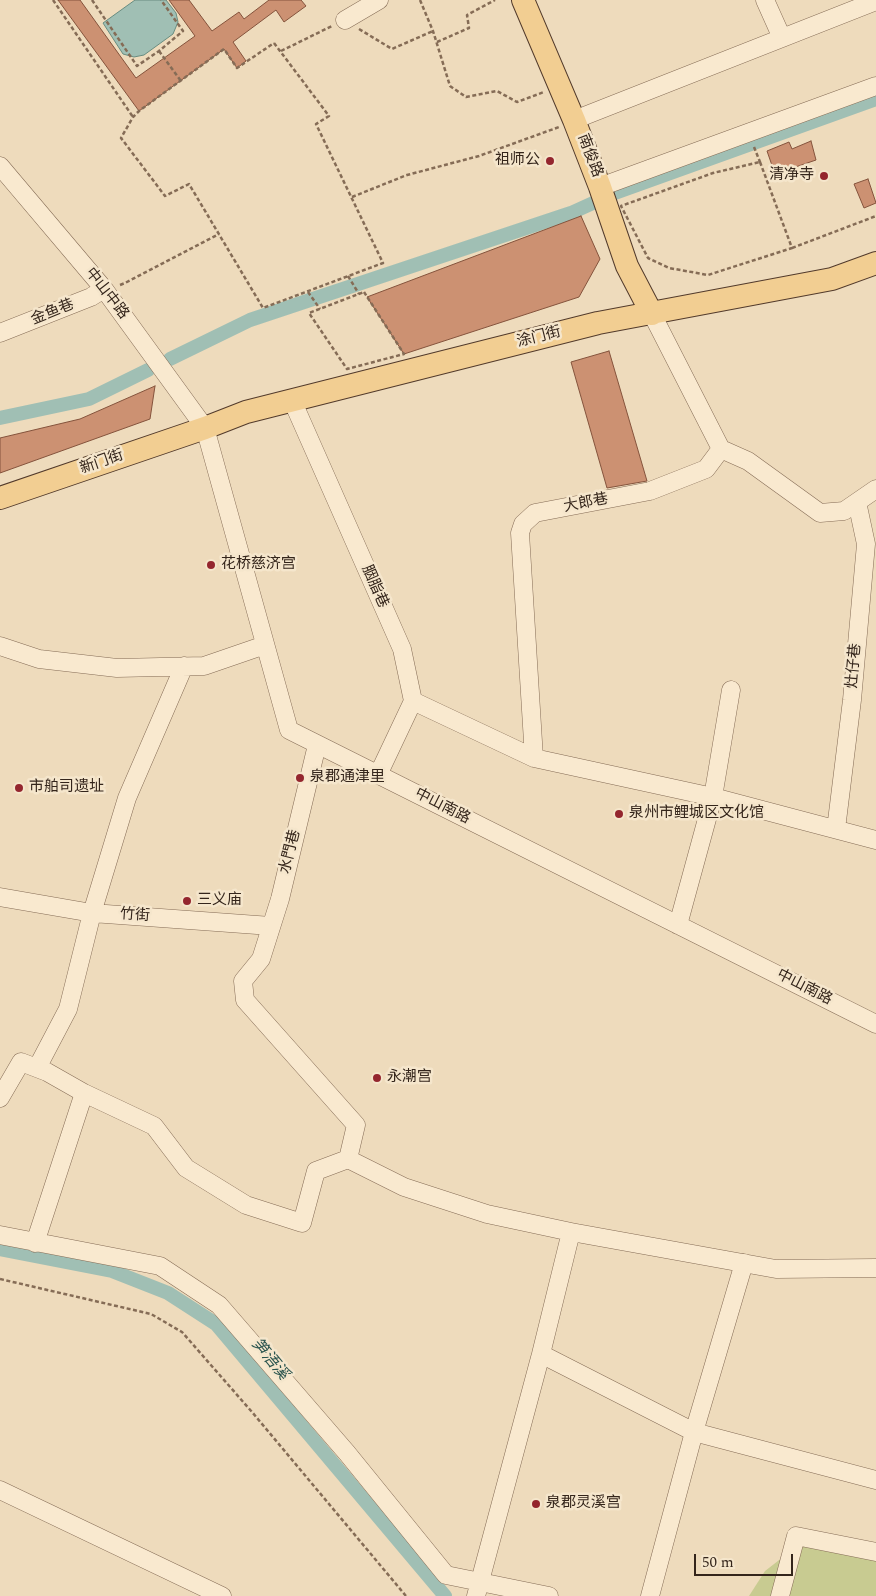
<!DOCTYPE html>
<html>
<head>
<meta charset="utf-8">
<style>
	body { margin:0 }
	#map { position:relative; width:876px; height:1596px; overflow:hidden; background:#eedbbc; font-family:Spectral,serif }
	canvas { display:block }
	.scale { position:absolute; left:694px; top:1554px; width:99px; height:22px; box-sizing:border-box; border:2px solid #34251b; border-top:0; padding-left:6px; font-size:15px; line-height:18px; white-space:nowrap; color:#34251b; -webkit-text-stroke:4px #f5e6cc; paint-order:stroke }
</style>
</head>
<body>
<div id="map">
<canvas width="876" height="1596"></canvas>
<div class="scale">50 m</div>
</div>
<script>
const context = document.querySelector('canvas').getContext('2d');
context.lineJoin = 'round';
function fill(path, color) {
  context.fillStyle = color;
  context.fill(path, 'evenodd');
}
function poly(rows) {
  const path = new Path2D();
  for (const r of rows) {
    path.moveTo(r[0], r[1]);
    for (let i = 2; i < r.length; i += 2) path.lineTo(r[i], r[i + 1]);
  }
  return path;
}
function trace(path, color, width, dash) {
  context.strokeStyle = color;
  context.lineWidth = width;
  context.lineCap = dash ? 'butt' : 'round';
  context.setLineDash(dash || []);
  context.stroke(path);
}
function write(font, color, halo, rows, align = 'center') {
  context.font = font + ' Spectral,"Noto Sans SC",serif';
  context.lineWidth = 5;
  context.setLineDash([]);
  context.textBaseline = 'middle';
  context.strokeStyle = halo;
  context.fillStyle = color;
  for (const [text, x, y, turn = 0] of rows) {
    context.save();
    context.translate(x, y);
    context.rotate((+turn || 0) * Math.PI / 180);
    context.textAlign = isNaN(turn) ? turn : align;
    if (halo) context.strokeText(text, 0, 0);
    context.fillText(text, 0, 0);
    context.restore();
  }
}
const green = poly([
	[805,1540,876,1552,876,1596,749,1596,765,1571]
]);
const water = poly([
	[135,0,166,0,176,13,178,22,173,34,144,55,134,57,123,54,103,23,135,0]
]);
const canal = poly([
	[615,193,876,99],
	[170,359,250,320,571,213,593,203],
	[0,418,89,399,148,370],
	[0,1249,112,1271,168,1293,216,1324,445,1596]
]);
const building = poly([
	[58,0,80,0,136,78,195,36,169,0,189,0,212,31,239,12,244,19,269,0,301,0,306,6,284,22,276,10,233,42,246,61,237,68,224,49,139,111,58,0],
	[811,141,816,160,775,174,767,151,789,142,792,149,811,141],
	[868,179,876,203,864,208,854,184,868,179],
	[581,216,600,259,579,297,404,354,367,297,581,216],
	[609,351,647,481,607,488,571,362,609,351],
	[155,386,150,419,0,473,0,438,80,419,155,386]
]);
const path = poly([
	[53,0,133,117],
	[92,0,137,66,159,51,183,31,161,0],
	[420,0,433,31,450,86,466,97,497,91,517,102,544,92],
	[359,29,392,49,433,31],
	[437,42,469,28,467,15,495,0],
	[274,43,329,116,316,124,383,263,263,308,189,184,165,196,121,138,133,117,139,111,224,49,237,68,274,43],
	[159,51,181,81],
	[281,51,332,26],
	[754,147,760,162],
	[760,162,792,248,708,275,669,268,648,258,621,206,713,173,760,162],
	[352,197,407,175,479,156,559,127],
	[792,248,876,216],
	[348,276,359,294],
	[120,285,125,283,219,234],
	[308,292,320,309],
	[364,292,404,354,347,369,309,313,364,292],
	[0,1279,151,1314,182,1332,252,1412,406,1596]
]);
const minor = poly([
	[765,0,782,38],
	[345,20,379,0],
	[574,120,876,1],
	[0,166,104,289,205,428,289,730,876,1024],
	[600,187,876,86],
	[0,333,91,297,104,289],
	[292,400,402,649,413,701,378,775],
	[721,449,748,461,820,513,844,511,876,489],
	[0,646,39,659,117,668,204,666,265,645],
	[413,701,534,758,713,797,876,840],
	[317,745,280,899,261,959,243,981,245,1000,356,1125,348,1159,404,1187,487,1214,571,1232,776,1269,876,1268],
	[534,758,520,533,523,524,535,513,650,491,706,469,721,449,652,314],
	[836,829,852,700,866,544,857,502],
	[0,897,92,913,271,926],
	[678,925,713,797,731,690],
	[37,1068,68,1009,92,913,127,798,184,666],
	[0,1098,21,1062,47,1072,84,1093,154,1126,186,1168,246,1205,302,1223,316,1171,348,1159],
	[0,1235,160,1266,219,1305,347,1453,446,1575,549,1596],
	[35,1243,84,1093],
	[541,1354,694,1432,876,1480],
	[0,1490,222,1596],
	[476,1596,541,1354,571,1232],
	[650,1596,694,1432,744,1263],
	[780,1596,796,1536,876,1552]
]);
const major = poly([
	[523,0,574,120,600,187,627,266,652,314],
	[0,498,205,428,246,412,598,323,832,279,876,263]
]);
const markers = [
	[550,161,5,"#94262e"],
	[824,176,5,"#94262e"],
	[211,565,5,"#94262e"],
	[300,778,5,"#94262e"],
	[19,788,5,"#94262e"],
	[619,814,5,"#94262e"],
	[187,901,5,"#94262e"],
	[377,1078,5,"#94262e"],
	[536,1504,5,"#94262e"]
];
const streetNames = [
	["南俊路",589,156,69],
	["中山中路",106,294,52],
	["金鱼巷",53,313,-22],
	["涂门街",539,338,-14],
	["新门街",102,463,-19],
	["大郎巷",586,504,-11],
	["胭脂巷",374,587,66],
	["灶仔巷",855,666,-85],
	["中山南路",442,807,27],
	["水門巷",291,852,-76],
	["竹街",135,916,4],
	["中山南路",804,988,27]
];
const poiNames = [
	["祖师公",540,161,"right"],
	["清净寺",814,176,"right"],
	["花桥慈济宫",221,565],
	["泉郡通津里",310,778],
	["市舶司遗址",29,788],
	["泉州市鲤城区文化馆",629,814],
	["三义庙",197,901],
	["永潮宫",387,1078],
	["泉郡灵溪宫",546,1504]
];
const waterNames = [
	["笋浯溪",269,1360,50]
];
fill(green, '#c8cb91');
fill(water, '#a0bfb4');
trace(water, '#688c80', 1);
trace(canal, '#a0bfb4', 14);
fill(building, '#cc9172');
trace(building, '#84533c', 1);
trace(minor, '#856c56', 19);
trace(major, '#523a2b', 24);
trace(path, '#856c56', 2.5, [4, 2.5]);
trace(minor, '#f9e9cf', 18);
trace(major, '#f2ce92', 22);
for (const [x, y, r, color] of markers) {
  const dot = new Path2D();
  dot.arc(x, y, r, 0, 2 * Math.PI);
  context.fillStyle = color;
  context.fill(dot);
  trace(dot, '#f5e6cc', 2);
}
write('15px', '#34251b', '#f5e6cc', streetNames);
write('15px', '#34251b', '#f5e6cc', poiNames, 'left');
write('italic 16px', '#2a544e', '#f5e6cc', waterNames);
</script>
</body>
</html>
